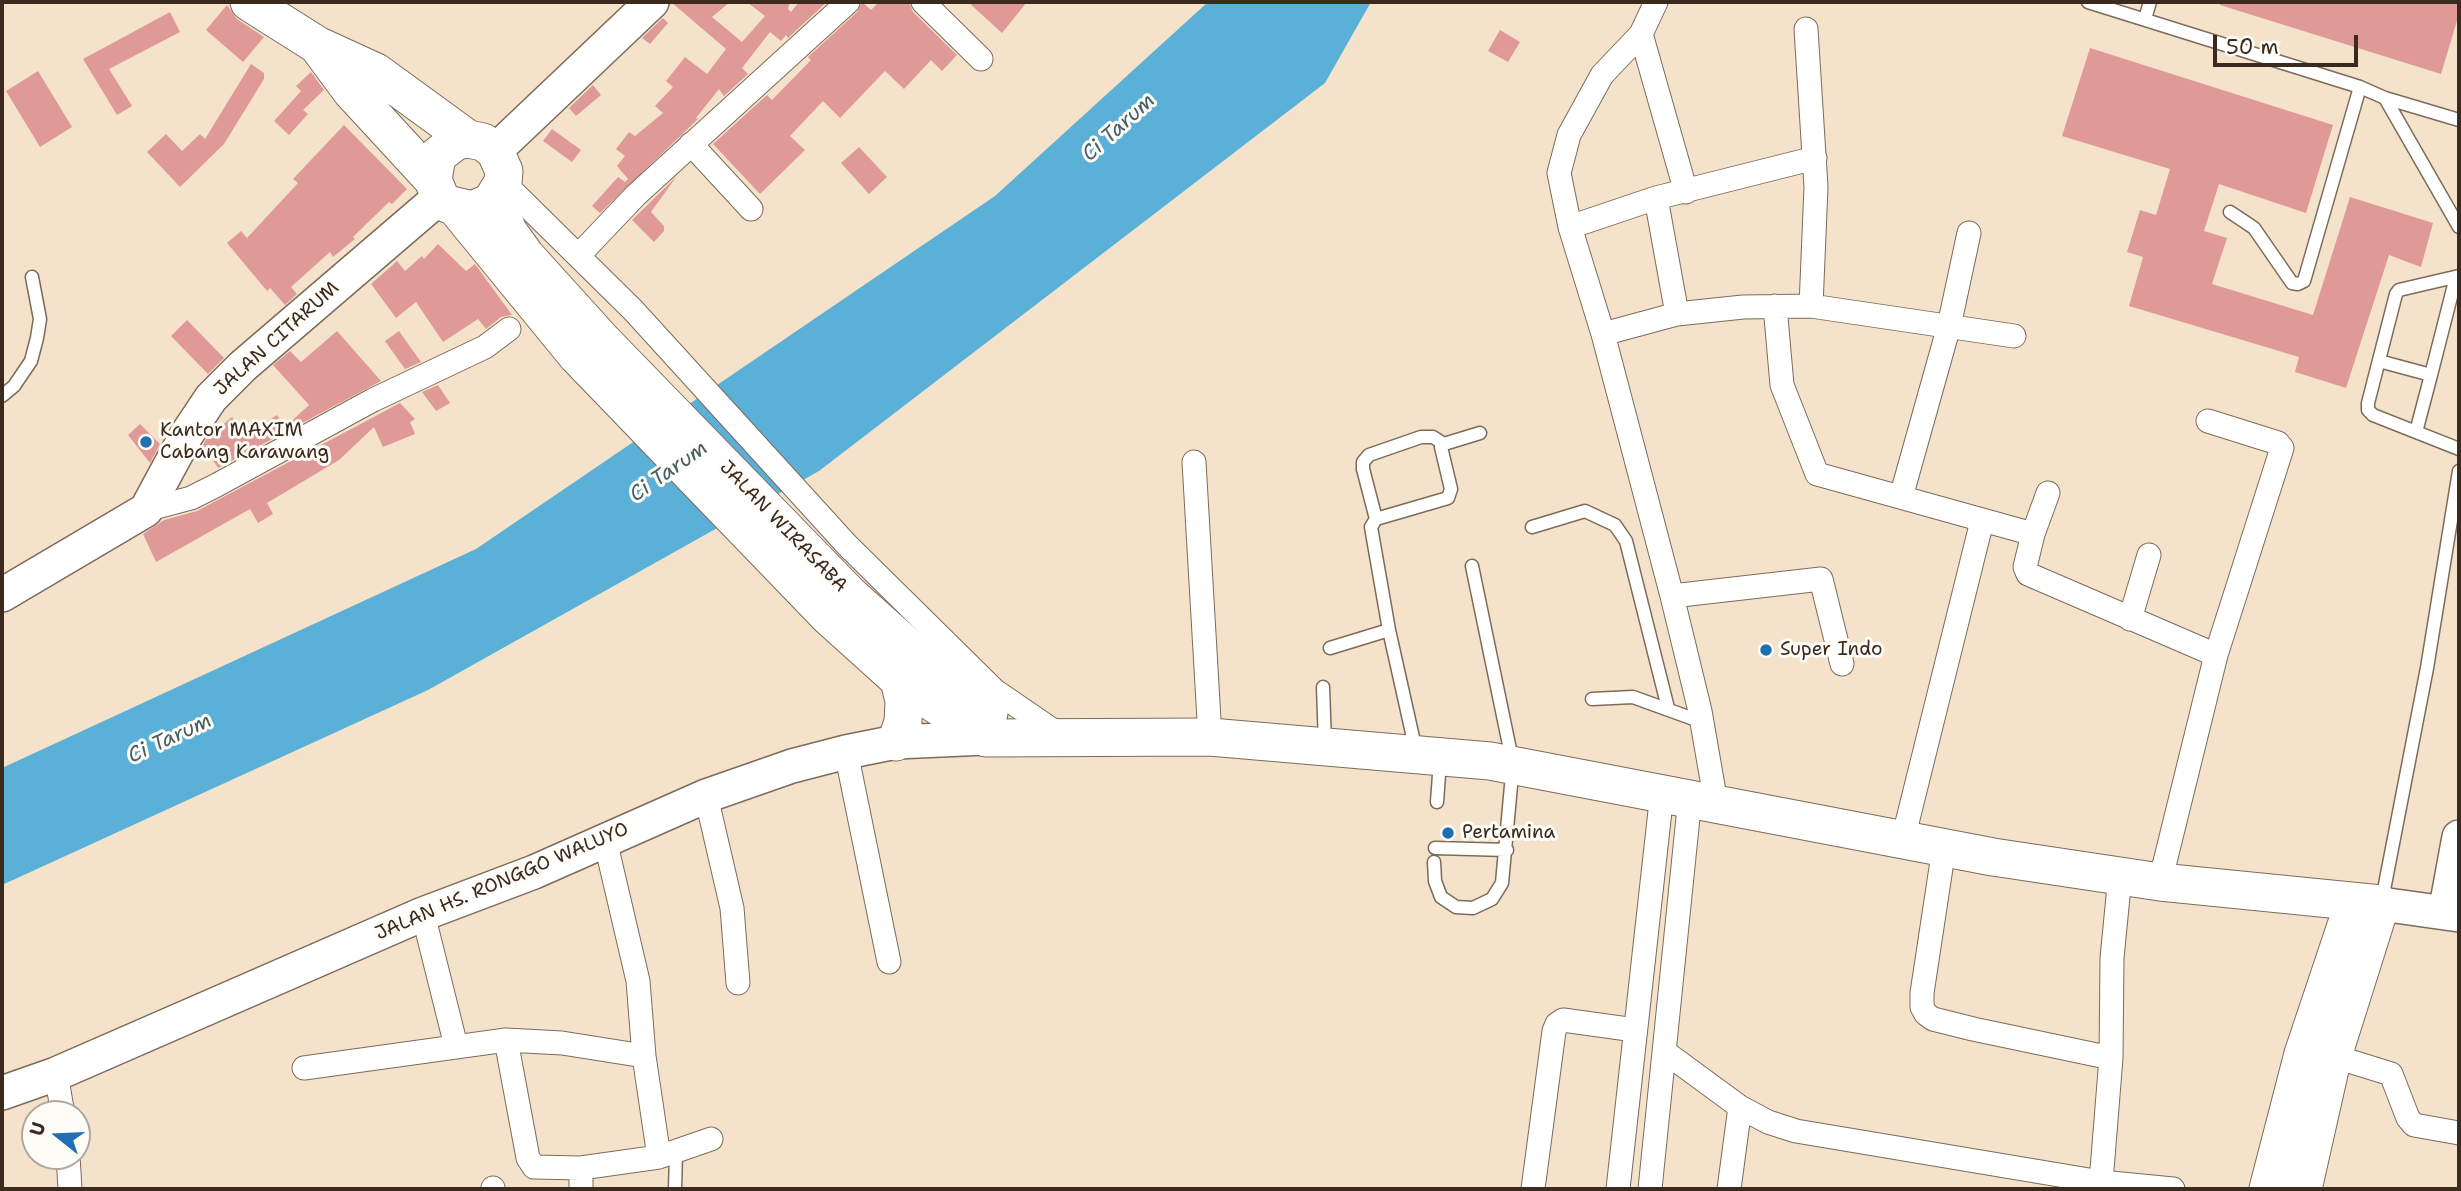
<!DOCTYPE html>
<html>
<head>
<meta charset="utf-8">
<style>
	body { margin:0 }
	#map { position:relative; width:2461px; height:1191px; overflow:hidden; background:#f4e3ca; font-family:"Shantell Sans",sans-serif }
	canvas { display:block }
	.frame { position:absolute; inset:0; border:4px solid #3b2a1e; pointer-events:none }
	.north { position:absolute; left:21px; top:1100px; width:70px; height:70px; box-sizing:border-box; background:#fdfcf7; border:2px solid #afa8a0; border-radius:50%; rotate:288deg; font-size:19px; font-weight:700; line-height:28px; text-align:center; color:#3b2a1e }
	.north::after { content:''; display:block; margin:auto; width:24px; height:32px; background:#1f6fb2; clip-path:polygon(50% 0,100% 100%,50% 72%,0 100%) }
	.scale { position:absolute; left:2213px; top:35px; width:145px; height:32px; box-sizing:border-box; border:4px solid #3b2a1e; border-top:0; padding-left:9px; font-size:21px; line-height:24px; white-space:nowrap; color:#3b2a1e; -webkit-text-stroke:5px #fdfcf7; paint-order:stroke }
</style>
</head>
<body>
<div id="map">
<canvas width="2461" height="1191"></canvas>
<div class="frame"></div>
<div class="north">U</div>
<div class="scale">50 m</div>
</div>
<script>
const context = document.querySelector('canvas').getContext('2d');
context.lineJoin = 'round';
function fill(path, color) {
  context.fillStyle = color;
  context.fill(path, 'evenodd');
}
function poly(rows) {
  const path = new Path2D();
  for (const r of rows) {
    path.moveTo(r[0], r[1]);
    for (let i = 2; i < r.length; i += 2) path.lineTo(r[i], r[i + 1]);
  }
  return path;
}
function trace(path, color, width, dash) {
  context.strokeStyle = color;
  context.lineWidth = width;
  context.lineCap = dash ? 'butt' : 'round';
  context.setLineDash(dash || []);
  context.stroke(path);
}
function write(font, color, halo, rows, align = 'center') {
  context.font = font + ' "Shantell Sans",sans-serif';
  context.lineWidth = 6;
  context.setLineDash([]);
  context.textBaseline = 'middle';
  context.strokeStyle = halo;
  context.fillStyle = color;
  for (const [text, x, y, turn = 0] of rows) {
    context.save();
    context.translate(x, y);
    context.rotate((+turn || 0) * Math.PI / 180);
    context.textAlign = isNaN(turn) ? turn : align;
    if (halo) context.strokeText(text, 0, 0);
    context.fillText(text, 0, 0);
    context.restore();
  }
}
const water = poly([
	[1208,2,1371,2,1325,83,819,471,428,690,2,885,2,768,476,549,995,196]
]);
const building = poly([
	[671,2,730,2,712,17,742,42,765,16,747,2,790,2,788,9,791,12,799,2,827,2,788,38,786,35,781,41,770,32,742,68,748,74,724,96,719,89,696,118,698,119,600,213,592,206,618,177,625,182,628,179,617,166,625,156,616,149,629,132,635,136,663,113,655,106,673,87,666,81,685,57,707,74,726,49],
	[862,2,871,10,879,2,909,2,913,12,957,55,942,71,931,60,904,89,885,71,840,118,823,101,790,136,805,150,760,194,713,144,767,95,772,100,811,60,808,57,857,12],
	[968,2,1027,2,1002,33],
	[2220,2,2459,2,2459,14,2441,74,2220,5],
	[227,5,237,19,264,37,243,62,206,30],
	[170,12,180,32,109,69,132,106,117,115,83,59],
	[663,18,668,23,650,44,642,38],
	[1500,30,1520,42,1508,62,1488,51],
	[2090,48,2333,125,2306,213,2219,184,2204,231,2227,238,2212,284,2313,315,2350,197,2433,223,2421,267,2389,255,2346,388,2295,372,2299,357,2129,306,2143,257,2127,252,2140,210,2156,215,2170,169,2062,136],
	[251,64,264,73,264,79,224,144,180,187,147,152,166,134,182,151,200,134,205,139],
	[38,71,72,127,40,147,6,91],
	[311,72,324,90,303,110,308,114,289,135,274,121,301,91,296,86],
	[593,85,601,95,576,116,569,108],
	[344,125,407,189,392,204,389,202,353,237,355,239,333,257,330,252,291,287,297,294,285,305,270,288,267,291,227,243,241,231,247,238,298,183,293,179],
	[552,129,581,150,572,162,543,141],
	[859,147,887,177,869,194,841,163],
	[677,176,651,212,664,226,664,231,654,242,632,220],
	[438,244,466,271,475,264,512,315,501,317,486,329,478,319,443,342,416,302,396,318,371,284,397,261,405,271,422,256,424,259],
	[187,320,224,358,208,374,171,336],
	[337,331,381,381,218,468,203,445,207,438,232,417,247,435,277,415,285,427,309,405,273,365,290,351,301,362],
	[399,331,421,362,405,369,385,341],
	[438,385,450,403,436,411,422,392],
	[400,403,415,419,410,422,415,434,383,447,374,427,339,460,267,503,273,514,258,523,250,509,156,562,143,534,164,520,197,511],
	[140,424,160,444,150,463,128,435]
]);
const lane = poly([
	[2088,2,2360,87,2385,98,2459,227],
	[2145,19,2150,2],
	[2385,98,2459,120],
	[2230,212,2254,228,2292,283,2298,284,2304,281,2360,87],
	[2459,276,2399,290,2396,294,2368,403,2368,410,2373,415,2459,449],
	[2379,361,2431,375,2456,277],
	[2,396,14,386,31,361,37,338,40,319,32,277],
	[2416,432,2431,375],
	[1376,519,1363,469,1363,462,1369,455,1421,437,1433,437,1444,444],
	[1532,527,1585,511,1615,525,1626,541,1668,708],
	[1330,648,1389,630],
	[1323,687,1325,744],
	[1592,699,1633,697,1702,722],
	[1416,751,1389,630,1371,527,1376,519,1448,498,1451,489,1441,447,1444,444,1480,433],
	[1437,802,1440,761],
	[1435,848,1507,850],
	[1434,862,1435,881,1441,897,1456,907,1473,908,1492,899,1502,883,1513,764,1472,566],
	[2382,900,2427,668,2459,471],
	[675,1189,676,1153]
]);
const street = poly([
	[923,2,981,59],
	[1656,2,1641,34,1602,75,1569,135,1559,173,1570,227,1603,334,1672,596,1700,711,1716,803],
	[1806,29,1816,187,1811,306],
	[1641,34,1686,192],
	[691,144,751,209],
	[503,182,633,310,847,545,994,690,1061,736],
	[1656,198,1677,314],
	[1570,227,1656,198,1815,158],
	[579,255,636,195,848,2],
	[1775,306,1782,385,1817,474,2033,534],
	[1603,334,1677,314,1743,307,1811,306,2014,336],
	[1194,462,1210,737],
	[2048,493,2033,534,2025,567,2028,574,2216,655],
	[1901,497,1949,326,1969,233],
	[146,510,191,498,215,486,373,400,485,347,509,329],
	[1672,596,1821,579,1842,664],
	[2130,619,2149,555],
	[846,752,889,962],
	[706,796,732,908,738,983],
	[1903,839,1982,521],
	[605,840,638,981,644,1056,659,1157],
	[1944,848,1922,993,1922,1007,1926,1014,1933,1019,1973,1029,2111,1058],
	[2160,882,2216,655,2282,448,2278,443,2208,421],
	[423,914,456,1046],
	[506,1040,528,1158,534,1167,581,1168,659,1157,711,1139],
	[1665,1052,1740,1107,1768,1122,1796,1131,2101,1182,2111,1058,2112,958,2120,876],
	[2333,1056,2391,1074,2408,1118,2414,1125,2459,1133],
	[304,1068,506,1040,562,1043,644,1056],
	[56,1074,63,1114],
	[68,1156,70,1189],
	[2101,1182,2173,1189],
	[493,1189,493,1188],
	[581,1189,581,1168],
	[1533,1189,1554,1031,1557,1024,1563,1020,1635,1030],
	[1618,1189,1662,793],
	[1650,1189,1690,798],
	[1729,1189,1740,1107]
]);
const secondary = poly([
	[495,151,652,2],
	[2,595,146,510,187,434,211,398,243,366,440,197],
	[2381,904,2459,915],
	[2445,913,2459,837],
	[2,1093,56,1074,423,914,534,872,706,796,792,766,846,752,896,742,986,738]
]);
const primary = poly([
	[249,2,317,45,376,72,468,139],
	[317,45,351,91,433,180,440,197,447,204,472,210,491,202,503,182,504,171,495,151,483,142,468,139,456,141,437,156,433,180],
	[498,193,499,208,508,231,526,256,602,340,849,594,934,670,989,713],
	[456,208,577,356,828,616,899,680,986,738,1210,737,1490,761,1993,857,2160,882,2381,904,2333,1056,2303,1189],
	[896,742,903,722,904,701,899,680],
	[2268,1189,2303,1054,2354,902]
]);
const markers = [
	[146,442,7,"#1f6fb2"],
	[1766,650,7,"#1f6fb2"],
	[1448,833,7,"#1f6fb2"]
];
const streetNames = [
	["JALAN CITARUM",277,339,-42],
	["JALAN WIRASABA",783,527,46],
	["JALAN HS. RONGGO WALUYO",502,882,-23]
];
const poiNames = [
	["Kantor MAXIM",160,431],
	["Cabang Karawang",160,453],
	["Super Indo",1780,650],
	["Pertamina",1462,833]
];
const waterNames = [
	["Ci Tarum",1119,128,-42],
	["Ci Tarum",669,472,-35],
	["Ci Tarum",170,739,-25]
];
fill(water, '#5ab0d7');
fill(building, '#df9a98');
trace(lane, '#7c6b5a', 15);
trace(street, '#7c6b5a', 25);
trace(secondary, '#7c6b5a', 36);
trace(primary, '#7c6b5a', 39);
trace(lane, '#fff', 12);
trace(street, '#fff', 23);
trace(secondary, '#fff', 33);
trace(primary, '#fff', 37);
for (const [x, y, r, color] of markers) {
  const dot = new Path2D();
  dot.arc(x, y, r, 0, 2 * Math.PI);
  context.fillStyle = color;
  context.fill(dot);
  trace(dot, '#fdfcf7', 2.5);
}
write('19px', '#3b2a1e', '#fdfcf7', streetNames);
write('19px', '#3b2a1e', '#fdfcf7', poiNames, 'left');
write('italic 21px', '#476068', '#fdfcf7', waterNames);
</script>
</body>
</html>
